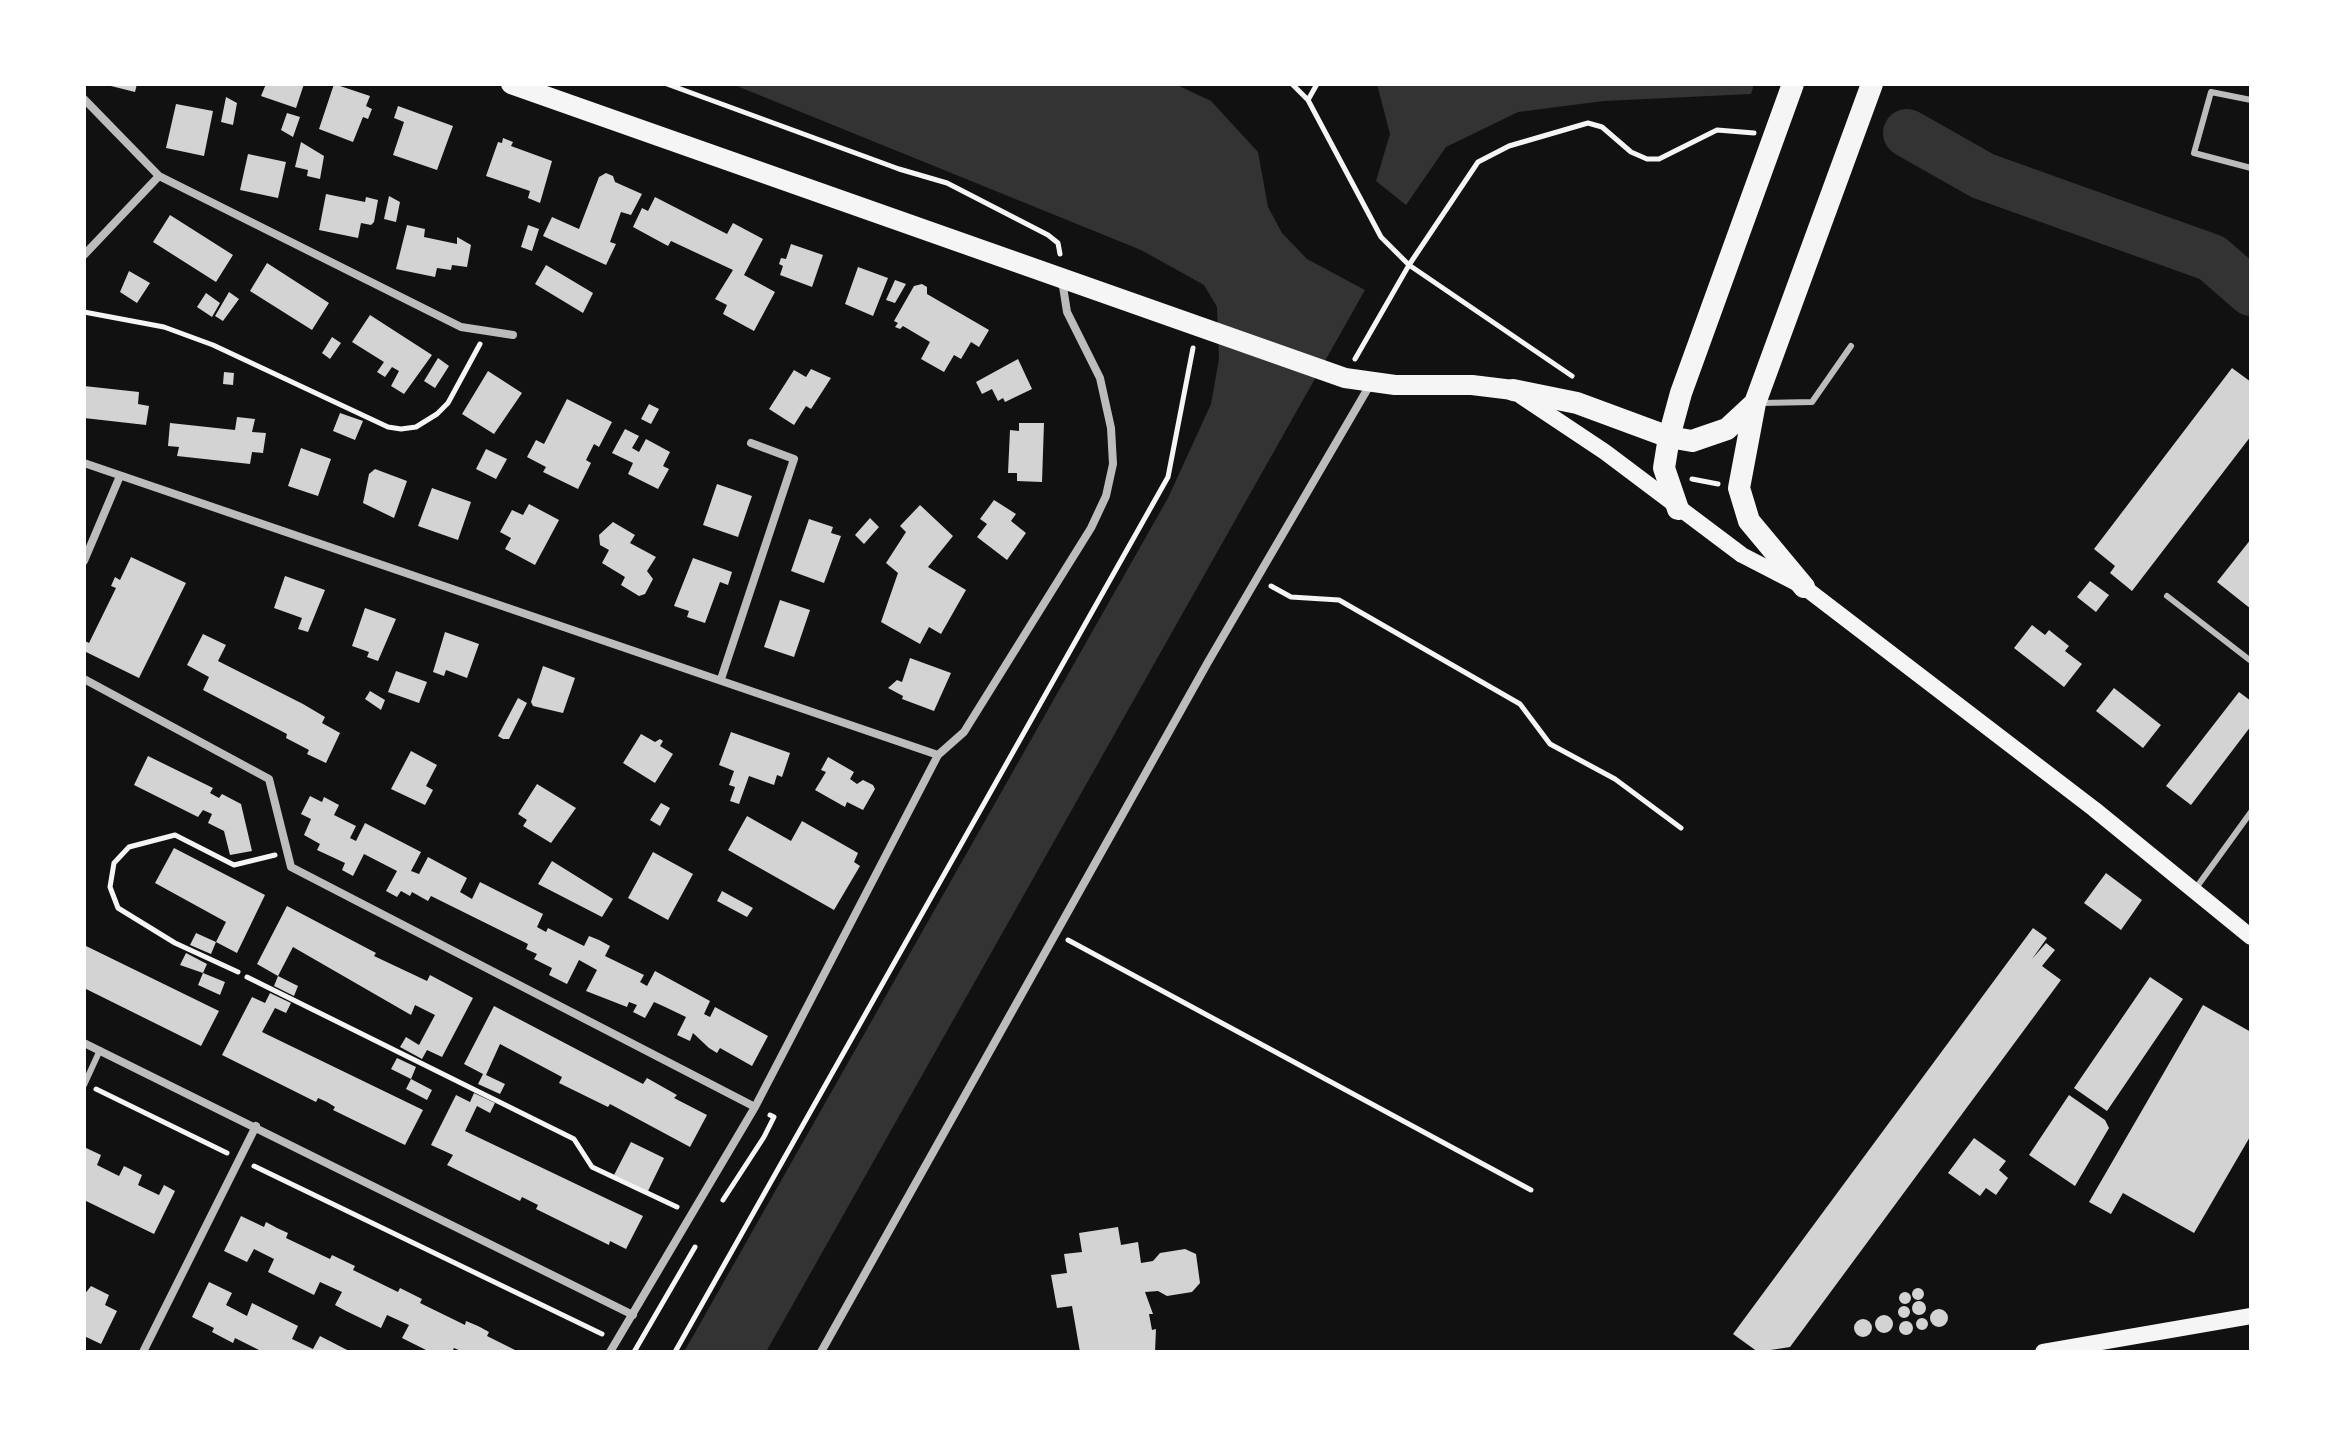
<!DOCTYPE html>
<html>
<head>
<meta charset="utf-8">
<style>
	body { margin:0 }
	#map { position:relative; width:2335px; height:1436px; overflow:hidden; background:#111; font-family:"Space Grotesk",sans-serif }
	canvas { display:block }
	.frame { position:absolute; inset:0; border:86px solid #fff; pointer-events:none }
</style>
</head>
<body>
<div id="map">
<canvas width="2335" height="1436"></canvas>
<div class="frame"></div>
</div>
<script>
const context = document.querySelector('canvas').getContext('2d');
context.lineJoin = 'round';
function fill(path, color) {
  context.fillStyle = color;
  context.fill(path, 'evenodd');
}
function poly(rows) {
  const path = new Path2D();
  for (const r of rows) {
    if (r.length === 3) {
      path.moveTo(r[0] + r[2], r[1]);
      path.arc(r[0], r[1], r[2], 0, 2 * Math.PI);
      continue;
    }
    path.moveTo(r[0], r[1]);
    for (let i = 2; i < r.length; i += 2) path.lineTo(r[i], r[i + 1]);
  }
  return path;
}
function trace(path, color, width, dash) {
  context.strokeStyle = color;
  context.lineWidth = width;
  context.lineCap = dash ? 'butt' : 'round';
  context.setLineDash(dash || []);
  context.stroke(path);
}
const water = poly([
	[732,84,1175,84,1211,101,1258,152,1268,207,1282,233,1307,259,1365,290,766,1352,684,1352,1168,498,1211,404,1219,359,1217,307,1204,285,1141,250],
	[1377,84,1754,84,1751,94,1604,101,1518,112,1446,147,1406,205,1376,181,1390,134]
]);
const river = poly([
	[1907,133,1983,176,2212,258,2251,292]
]);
const building = poly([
	[103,84,137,84,135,92],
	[266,84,304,84,296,108,261,96],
	[334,84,370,96,366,106,372,109,368,119,363,117,353,142,319,129],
	[226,97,237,103,233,125,221,122],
	[176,104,213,111,204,156,166,148],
	[398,106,453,126,437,170,393,155,404,122,394,118],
	[287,113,300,117,293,137,281,130],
	[503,138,513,142,511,146,552,161,540,203,528,198,530,191,486,176,498,142,502,143],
	[301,142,324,156,320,179,307,176,308,170,295,167],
	[248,154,286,162,278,198,240,190],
	[606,173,613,176,615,182,642,194,631,215,621,212,610,242,616,244,606,265,543,236,552,217,579,229,599,177],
	[326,194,365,202,366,197,378,200,374,222,371,225,361,223,358,238,319,230],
	[389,196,400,202,396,222,384,219],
	[655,197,727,234,733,223,763,239,744,275,775,292,754,331,723,314,727,305,715,299,733,270,671,241,668,246,633,227,642,208,648,211],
	[170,215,233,255,216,282,153,242],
	[407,225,425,229,424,237,457,244,457,237,471,245,467,267,452,265,451,270,437,268,435,277,396,269],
	[528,225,539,229,532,251,521,247],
	[791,244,823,255,812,287,780,275,783,266,779,264,781,258,786,259],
	[267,263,329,303,312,330,250,291],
	[546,265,593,293,583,313,535,284],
	[858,267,888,278,873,316,845,304],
	[129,271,150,283,137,303,120,292],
	[895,280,906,284,895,303,886,300],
	[922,284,927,287,927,294,989,330,979,347,971,342,961,359,954,355,944,372,921,359,930,342,903,326,900,329,895,327,898,323,894,321,914,286],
	[229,292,239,299,223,321,215,316],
	[206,293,220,303,212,317,197,307],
	[370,315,432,355,404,394,391,386,399,371,392,367,385,377,377,372,384,362,352,342],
	[332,337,341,343,330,359,322,353],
	[438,358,449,366,435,388,424,381],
	[1018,359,1032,389,1005,402,1003,398,998,401,992,389,982,394,976,382],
	[2232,368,2251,382,2251,436,2132,591,2110,573,2115,566,2094,549],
	[811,369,831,378,811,409,806,406,794,425,769,409,794,370,806,377],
	[488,371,522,393,494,434,462,414],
	[224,372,234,373,233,385,223,384],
	[84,386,139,392,138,404,149,406,146,425,84,418],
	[567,399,612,422,599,447,594,444,586,460,591,463,578,489,543,472,546,467,527,457,536,440,544,444],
	[649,404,659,409,651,424,641,419],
	[340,413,363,421,355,440,333,431],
	[237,417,255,419,252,432,266,433,263,453,252,452,250,464,177,456,179,447,168,446,170,423,235,430],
	[1019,423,1044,423,1042,482,1017,481,1017,473,1008,473,1010,430,1019,431],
	[625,429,639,436,632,448,639,452,646,439,670,452,663,466,669,469,658,489,628,474,633,463,612,453],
	[301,448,331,459,318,496,288,486],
	[486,449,507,459,496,479,476,469],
	[375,469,407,481,394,518,363,503,369,474],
	[717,484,752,496,738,537,703,525],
	[432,488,471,502,458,540,418,526],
	[994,500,1016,514,1011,521,1026,533,1007,560,977,537,987,524,980,519],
	[529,504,559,520,535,565,505,549,511,538,500,532,512,510,523,515],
	[920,505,953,536,928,567,966,590,941,634,929,627,920,644,881,622,898,573,886,563,906,532,900,526],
	[870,518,879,527,864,544,855,535],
	[809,519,833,527,831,533,841,536,824,583,791,571],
	[613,522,635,535,630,543,656,557,647,571,653,579,645,594,639,596,621,585,625,577,602,563,609,550,600,545,599,535],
	[2251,539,2251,609,2217,582],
	[131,557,186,583,139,678,84,651,85,641,89,643,116,588,111,586,115,577,120,580],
	[693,558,732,572,728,585,720,582,705,623,687,617,689,611,674,606],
	[285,576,325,590,308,632,298,629,302,618,274,608],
	[2090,581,2109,595,2096,612,2077,597],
	[780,600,810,610,794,657,764,647],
	[365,608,396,619,378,661,367,657,369,652,352,646],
	[2032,625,2045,635,2049,630,2069,646,2065,651,2082,664,2064,687,2014,648],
	[445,632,479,644,467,678,446,670,444,676,433,672],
	[203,634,226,645,218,661,303,704,325,717,322,723,340,733,326,763,307,754,309,750,286,738,287,734,203,690,209,677,187,665],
	[910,658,951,673,934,711,902,699,903,696,888,688,897,680,902,682],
	[543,666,575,678,563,713,533,706,531,702],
	[396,671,427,682,419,703,388,692],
	[2114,688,2161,725,2143,748,2096,711],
	[370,691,385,700,381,710,365,699],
	[2239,692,2251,701,2251,726,2191,805,2166,786],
	[518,698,527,703,509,739,503,739,498,736],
	[731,732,790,753,782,777,777,775,774,785,749,776,739,804,730,801,735,787,729,785,734,771,719,765],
	[641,734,655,742,660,739,663,741,660,746,673,754,655,783,623,763],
	[411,751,437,765,426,786,433,790,425,805,391,789],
	[148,756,213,788,210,793,219,798,222,794,241,804,252,851,230,855,224,831,208,823,212,814,203,810,198,817,134,785],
	[828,757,854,772,850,779,857,784,863,780,873,785,875,789,863,810,847,802,845,807,815,790,826,772,821,770],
	[537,784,576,808,551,843,523,826,527,820,518,814],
	[310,796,322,802,324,797,339,805,334,815,356,826,350,838,356,841,365,823,421,852,411,871,419,874,428,857,467,878,460,892,472,899,480,882,543,914,537,927,546,932,548,928,584,946,589,936,599,940,610,946,605,956,644,975,640,982,647,986,655,971,710,1001,704,1014,710,1017,715,1007,768,1036,752,1066,720,1048,717,1053,709,1048,693,1033,690,1041,677,1035,686,1017,663,1006,654,1002,645,1018,633,1012,637,1005,629,1002,627,1007,586,991,597,970,579,960,567,984,549,975,552,968,534,959,537,954,526,949,528,944,431,896,428,901,412,892,410,896,401,891,397,897,386,891,397,871,364,854,353,876,342,870,345,863,317,850,320,844,304,835,311,819,301,814],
	[661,803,670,808,660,826,650,820],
	[747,816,791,841,802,821,858,853,854,862,860,866,834,910,728,850],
	[174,848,265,895,237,953,216,942,211,954,190,945,196,933,216,942,226,922,155,883],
	[653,852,693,874,668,920,628,898],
	[552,861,613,899,602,917,538,884],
	[2106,873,2142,900,2121,930,2084,903],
	[722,891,753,908,747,917,717,901],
	[287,906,376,953,374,956,427,981,430,975,473,998,442,1057,427,1050,422,1059,400,1047,406,1037,419,1045,435,1015,415,1005,411,1015,293,947,278,976,257,964],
	[2033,928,2047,938,2032,959,2046,943,2055,950,2042,966,2061,980,1790,1347,1758,1352,1733,1334],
	[84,945,219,1011,201,1046,84,988],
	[186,953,207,964,203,973,225,982,220,995,198,985,203,973,180,965],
	[278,976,298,986,294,996,274,986],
	[2150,977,2183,999,2107,1111,2074,1088],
	[270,993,291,1003,286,1013,275,1008,262,1032,423,1110,405,1145,333,1110,335,1107,327,1102,318,1098,316,1102,222,1055,252,997,265,1003],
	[2203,1005,2251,1032,2251,1135,2194,1233,2123,1193,2111,1214,2089,1202],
	[494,1006,643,1084,647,1078,677,1095,674,1098,707,1115,690,1147,610,1104,608,1107,559,1083,562,1077,500,1044,486,1075,505,1084,500,1094,478,1084,483,1074,464,1064],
	[397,1058,416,1067,411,1079,391,1069],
	[411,1079,432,1090,427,1100,406,1089],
	[474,1093,495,1103,490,1113,477,1106,465,1131,643,1216,626,1249,610,1241,609,1245,536,1209,538,1205,522,1197,520,1201,447,1165,453,1155,431,1145,456,1095,470,1102],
	[2069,1095,2105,1120,2109,1128,2075,1186,2029,1155],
	[1974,1138,2006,1161,1999,1170,2008,1178,1996,1195,1986,1188,1980,1196,1948,1173],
	[631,1142,664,1158,648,1191,614,1175],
	[84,1147,101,1155,97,1165,119,1176,124,1166,142,1175,138,1185,159,1195,164,1185,175,1191,154,1234,84,1200],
	[241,1216,264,1227,266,1222,277,1228,288,1233,286,1238,330,1259,332,1255,355,1266,353,1270,398,1292,400,1288,422,1299,420,1303,465,1325,466,1321,478,1326,489,1332,487,1336,519,1352,463,1352,454,1348,452,1352,430,1352,402,1338,409,1325,387,1315,381,1328,346,1311,335,1305,342,1292,320,1282,314,1295,268,1272,274,1259,254,1249,247,1262,224,1251],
	[1118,1227,1121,1245,1138,1242,1141,1263,1153,1261,1160,1253,1185,1249,1196,1254,1200,1283,1192,1292,1167,1296,1158,1291,1145,1292,1153,1314,1149,1314,1152,1330,1156,1329,1155,1352,1080,1352,1072,1306,1057,1308,1051,1275,1067,1273,1064,1254,1082,1252,1079,1233],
	[209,1282,232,1293,226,1305,247,1316,252,1303,298,1326,292,1339,313,1349,320,1336,351,1352,263,1352,235,1338,233,1343,212,1332,214,1328,192,1317],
	[91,1286,109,1295,105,1305,117,1311,101,1344,84,1336,84,1295],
	[1918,1294,6],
	[1905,1298,6],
	[1919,1308,7],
	[1904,1312,6],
	[1939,1318,9],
	[1884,1324,9],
	[1922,1324,6],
	[1863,1328,9],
	[1906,1328,7]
]);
const path = poly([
	[667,84,899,169,947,183,1048,235,1058,243,1060,254],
	[1292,84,1308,100,1381,237,1409,265,1572,376],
	[1308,100,1317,84],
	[84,312,164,327,213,345,388,427,401,429,416,427,437,414,448,403,480,344],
	[1355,359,1409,265,1478,162,1509,146,1588,123,1602,127,1631,152,1647,159,1659,159,1717,130,1754,133],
	[1692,479,1718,484],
	[1271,586,1291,597,1339,600,1520,704,1550,744,1615,779,1681,828],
	[1068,940,1531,1190],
	[238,972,175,943,118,908,110,887,114,863,129,847,175,835,234,865,275,855],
	[247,977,574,1139,592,1167,677,1207],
	[96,1089,227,1153],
	[254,1166,602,1334],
	[723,1200,764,1137,774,1117,770,1115],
	[634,1352,695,1247],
	[675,1352,1168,477,1193,348]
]);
const service = poly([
	[2251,100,2211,92,2194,153,2251,168],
	[1762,403,1812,402,1851,346],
	[2167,596,2251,661],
	[2196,888,2251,812],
	[84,1085,100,1050]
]);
const minor = poly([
	[84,99,159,176,461,327,513,335],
	[84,255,159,176],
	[84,463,938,755],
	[84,561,120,476],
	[84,679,269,779,291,867,755,1107],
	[721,679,794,459,751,443],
	[84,1043,633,1315],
	[143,1352,256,1126],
	[610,1352,755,1107,938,755,964,732,1091,528,1106,496,1113,464,1111,428,1100,378,1067,312,1062,280],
	[821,1352,1208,662,1371,383]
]);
const secondary = poly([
	[1521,396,1605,452,1742,555,1804,587,2094,809,2251,937],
	[2043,1352,2251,1316]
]);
const primary = poly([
	[511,84,1345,378,1395,385,1472,385,1513,390]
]);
const trunk = poly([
	[1513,390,1577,403,1669,437,1692,441,1727,429,1755,403],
	[1678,509,1664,468,1669,437,1681,393,1793,84],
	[1804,587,1749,521,1739,488,1755,403,1872,84]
]);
fill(water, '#333');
trace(river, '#333', 48);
fill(building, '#d3d3d3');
trace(path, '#f5f5f5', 5);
trace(service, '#bcbcbc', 6);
trace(minor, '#bcbcbc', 8);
trace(secondary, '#f5f5f5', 16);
trace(primary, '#f5f5f5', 20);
trace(trunk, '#f5f5f5', 22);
</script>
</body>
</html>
